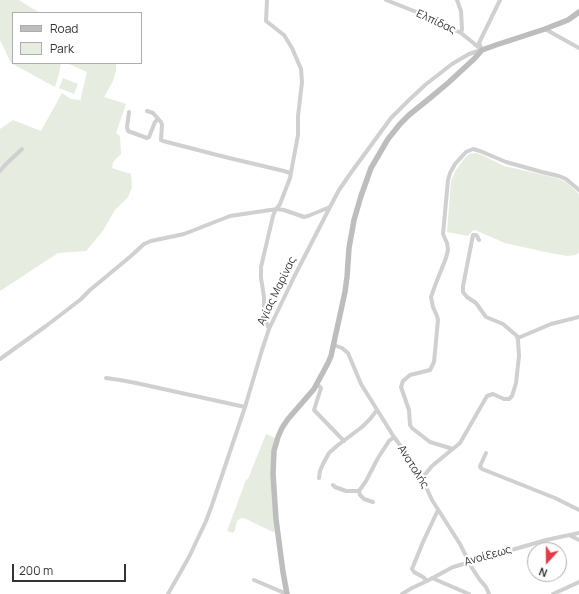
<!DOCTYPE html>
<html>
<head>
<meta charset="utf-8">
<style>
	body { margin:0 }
	#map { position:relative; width:579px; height:594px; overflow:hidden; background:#fff; font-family:Manrope,sans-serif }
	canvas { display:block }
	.legend { position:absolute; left:12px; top:12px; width:130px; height:52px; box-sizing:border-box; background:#fff; border:1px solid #adadad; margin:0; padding:5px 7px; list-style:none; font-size:12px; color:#333 }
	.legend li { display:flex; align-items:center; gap:8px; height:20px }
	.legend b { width:20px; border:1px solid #adadad }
	.north { position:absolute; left:527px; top:542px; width:40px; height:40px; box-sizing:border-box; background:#fff; border:1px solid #adadad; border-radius:50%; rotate:201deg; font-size:11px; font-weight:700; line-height:16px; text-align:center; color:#333 }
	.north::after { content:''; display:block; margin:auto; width:14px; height:18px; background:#e63946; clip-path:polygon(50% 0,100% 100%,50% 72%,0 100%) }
	.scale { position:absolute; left:12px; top:564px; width:114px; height:18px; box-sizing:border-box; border:2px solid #333; border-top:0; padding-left:5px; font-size:12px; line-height:14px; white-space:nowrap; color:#333; -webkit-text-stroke:3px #fff; paint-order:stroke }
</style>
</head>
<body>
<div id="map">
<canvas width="579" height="594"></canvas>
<ul class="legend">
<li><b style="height:5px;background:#bdbdbd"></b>Road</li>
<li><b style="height:11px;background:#e6ecdf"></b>Park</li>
</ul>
<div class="north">N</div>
<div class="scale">200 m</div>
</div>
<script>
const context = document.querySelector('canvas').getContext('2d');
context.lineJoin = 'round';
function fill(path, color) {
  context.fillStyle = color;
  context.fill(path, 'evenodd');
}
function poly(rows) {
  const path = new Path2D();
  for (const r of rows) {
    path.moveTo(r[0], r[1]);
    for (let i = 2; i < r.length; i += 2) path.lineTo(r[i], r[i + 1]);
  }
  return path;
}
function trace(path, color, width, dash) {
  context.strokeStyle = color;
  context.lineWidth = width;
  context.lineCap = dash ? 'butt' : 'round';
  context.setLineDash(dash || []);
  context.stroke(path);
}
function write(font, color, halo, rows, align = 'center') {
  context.font = font + ' Manrope,sans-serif';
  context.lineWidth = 4;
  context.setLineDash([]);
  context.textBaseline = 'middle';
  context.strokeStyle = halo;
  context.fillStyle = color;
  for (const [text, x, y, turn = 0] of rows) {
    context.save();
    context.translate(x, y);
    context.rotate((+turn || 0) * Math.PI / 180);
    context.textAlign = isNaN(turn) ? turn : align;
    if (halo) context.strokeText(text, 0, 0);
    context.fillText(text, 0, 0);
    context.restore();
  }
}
const green = poly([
	[0,0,19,0,30,7,40,13,13,13,13,63,61,63,59,74,55,87,11,63,0,40],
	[67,63,116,63,116,70,113,81,104,97,126,104,116,133,120,136,121,154,113,162,112,168,131,174,132,187,128,197,115,210,102,232,86,251,58,253,0,291,0,129,13,120,41,131,62,93,71,99,81,100,81,97,87,72],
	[63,78,78,84,74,94,59,88],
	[476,153,482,155,504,166,557,178,566,182,579,194,579,252,576,255,567,256,545,252,505,243,475,230,472,231,468,236,447,232,451,181,456,170,465,158,469,154],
	[266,434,275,438,274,444,276,531,273,532,246,519,241,518,237,521,235,530,233,533,227,531,246,480,248,479]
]);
const street = poly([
	[267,0,266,21,284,35,292,48,301,69,302,82,298,116,298,135,290,178,280,204,275,211,273,216,261,267,261,278,264,297,264,316,269,329],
	[386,0,424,15,449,27,461,33,482,50],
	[457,0,461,11,462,29,461,33],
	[545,29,579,48],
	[482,50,479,43,500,0],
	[147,111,153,113,161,122,162,125,161,140,163,141,225,157,284,171,290,173],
	[129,112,127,127,128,131,147,138,149,137,155,122,158,119],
	[0,171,6,164,22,149],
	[518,338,551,324,579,317],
	[334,345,342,348,348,353,361,384,394,437,412,461,422,478,432,500,460,544,472,568,480,580,486,587,489,594],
	[0,359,46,326,80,300,90,290,131,256,144,244,151,241,184,234,230,216,277,209,284,210,304,217,308,216,330,207],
	[106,378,120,380,136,383,245,407],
	[317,384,321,388,314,410,344,441],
	[453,449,430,442,412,428,410,425,409,410,401,387,403,381,410,375,430,370,434,362,438,320,437,316,433,307,431,297,436,283,446,258,448,250,447,243,443,234,448,180,450,173,455,164,466,152,473,149,480,151,506,162,542,172,559,176,566,179,579,190],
	[486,453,481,464,480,467,482,469,555,498,579,510],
	[319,478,320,471,323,464,329,453,338,445,362,427,370,419,377,410],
	[422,478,432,466,460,443,487,396,493,394,504,399,509,399,512,396,516,383,519,356,518,340,517,336,503,324,486,317,476,303,467,297,463,292,463,286,473,235,476,235,477,236,479,240],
	[333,485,335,487,346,491,359,491,366,481,378,458,389,441,394,437],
	[359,491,360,495,364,499,373,502],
	[569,535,579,540],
	[432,578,469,594],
	[254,580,287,594],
	[427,581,423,577,414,572,412,569,423,542,438,510],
	[168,594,189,557,206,521,212,505,245,407,262,350,269,329,294,277,330,207,339,190,350,174,391,118,408,101,425,85,452,64,469,54,481,50],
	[402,594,412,588,427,581,453,567,546,540,579,533],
	[553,594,579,582]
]);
const secondary = poly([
	[287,594,283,572,276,519,273,474,274,451,278,437,282,428,288,419,314,389,328,363,331,356,345,292,347,277,349,248,354,220,361,196,371,168,388,139,400,124,409,115,430,98,448,83,474,59,482,50,496,45,545,29,568,20,579,12]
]);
const streetNames = [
	["Ελπίδας",436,22,25],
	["Αγίας Μαρίνας",277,291,-64],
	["Ανατολής",413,467,58],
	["Ανοίξεως",488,556,-16]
];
fill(green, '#e6ecdf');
trace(street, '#d0d0d0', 4);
trace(secondary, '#bdbdbd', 5.5);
write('11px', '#333', '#fff', streetNames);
</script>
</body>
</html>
